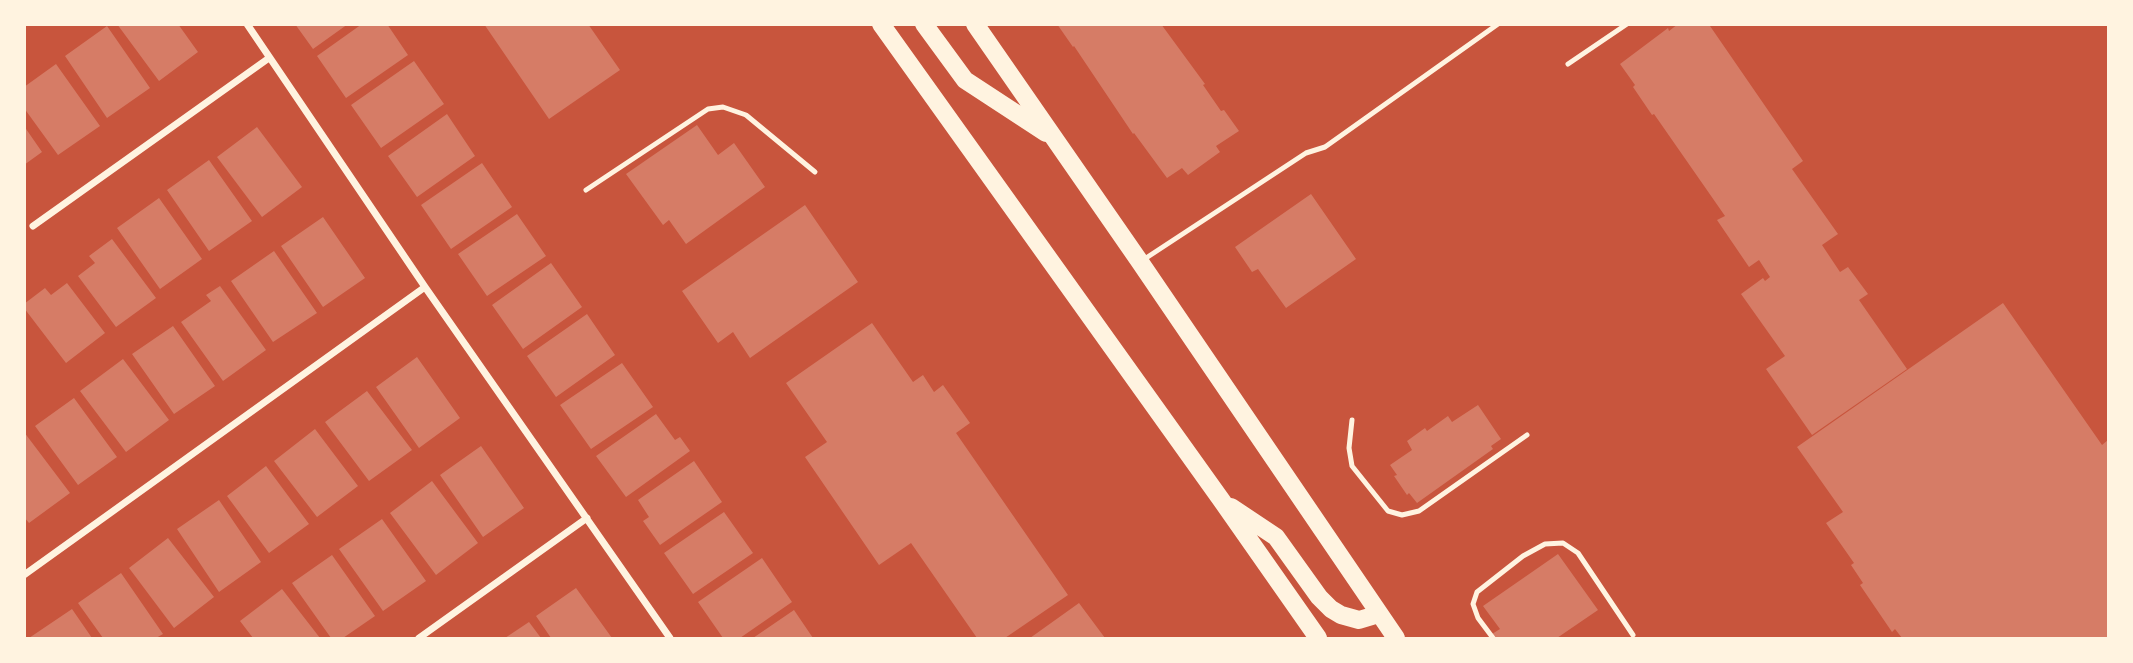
<!DOCTYPE html>
<html>
<head>
<meta charset="utf-8">
<style>
	body { margin:0 }
	#map { position:relative; width:2133px; height:663px; overflow:hidden; background:#c8553d; font-family:Montserrat,sans-serif }
	canvas { display:block }
	.frame { position:absolute; inset:0; border:26px solid #fff3e0; pointer-events:none }
</style>
</head>
<body>
<div id="map">
<canvas width="2133" height="663"></canvas>
<div class="frame"></div>
</div>
<script>
const context = document.querySelector('canvas').getContext('2d');
context.lineJoin = 'round';
function fill(path, color) {
  context.fillStyle = color;
  context.fill(path, 'evenodd');
}
function poly(rows) {
  const path = new Path2D();
  for (const r of rows) {
    path.moveTo(r[0], r[1]);
    for (let i = 2; i < r.length; i += 2) path.lineTo(r[i], r[i + 1]);
  }
  return path;
}
function trace(path, color, width, dash) {
  context.strokeStyle = color;
  context.lineWidth = width;
  context.lineCap = dash ? 'butt' : 'round';
  context.setLineDash(dash || []);
  context.stroke(path);
}
const building = poly([
	[117,24,178,24,198,52,159,81],
	[295,24,348,24,313,49],
	[362,24,387,24,408,55,346,98,317,56],
	[484,24,588,24,620,70,549,119],
	[1057,24,1161,24,1205,84,1203,85,1221,111,1224,110,1239,131,1216,146,1220,152,1188,175,1182,168,1167,178,1134,133,1133,134,1074,46,1073,47],
	[1678,24,1712,24,1710,26,1803,161,1792,169,1838,234,1822,245,1840,272,1848,267,1868,294,1859,300,1907,369,1812,435,1766,369,1785,356,1741,294,1763,278,1765,281,1770,277,1759,260,1749,267,1717,220,1725,216,1654,114,1652,115,1633,87,1635,85,1620,64,1668,28,1669,31],
	[107,26,150,88,107,118,65,56],
	[414,61,444,104,381,148,351,105],
	[56,64,100,126,58,155,24,108,24,87],
	[447,114,475,156,417,197,388,156],
	[697,125,718,155,734,143,765,187,686,244,669,220,663,225,626,174],
	[24,126,42,152,24,165],
	[257,127,302,187,262,217,217,157],
	[209,160,252,221,209,251,167,190],
	[482,163,512,207,451,249,421,205],
	[1311,194,1356,259,1286,308,1258,269,1252,272,1235,247],
	[159,198,202,259,160,289,117,228],
	[805,205,858,282,750,358,733,332,718,343,682,291],
	[517,214,546,256,487,296,458,254],
	[323,217,365,278,323,307,281,246],
	[112,239,156,298,116,327,78,276,95,263,89,256],
	[274,251,317,313,273,342,231,281],
	[551,263,582,307,523,349,492,305],
	[67,283,105,333,66,363,24,308,24,304,45,288,51,295],
	[220,286,266,350,223,381,181,322,211,301,206,295],
	[2003,303,2102,445,2108,440,2108,638,1902,638,1895,629,1892,632,1860,585,1863,583,1851,565,1854,563,1826,523,1843,512,1797,447],
	[587,314,615,355,556,397,527,356],
	[872,323,913,382,923,375,934,392,943,385,970,423,956,433,1068,595,1005,638,977,638,911,543,879,565,805,457,827,442,786,383],
	[173,326,215,386,174,414,132,354],
	[417,357,460,418,419,448,376,387],
	[123,359,169,420,126,452,80,391],
	[622,363,653,407,591,449,560,405],
	[367,391,412,450,369,481,325,422],
	[74,398,117,457,78,485,35,426],
	[1478,405,1501,439,1491,446,1493,449,1417,503,1409,493,1407,495,1394,476,1397,475,1390,465,1412,450,1407,441,1425,428,1427,431,1448,416,1452,422],
	[656,414,675,440,680,437,690,451,626,497,596,456],
	[315,429,358,486,317,517,274,461],
	[24,432,70,493,29,523,24,517],
	[481,446,524,508,483,537,440,475],
	[694,461,722,502,660,545,643,521,649,517,638,500],
	[266,466,309,524,269,553,227,496],
	[432,481,478,543,436,575,390,513],
	[219,500,261,562,219,592,177,529],
	[724,512,753,553,693,594,664,553],
	[382,519,426,581,383,611,339,549],
	[168,538,214,597,174,628,129,568],
	[1558,554,1598,610,1557,638,1495,638,1492,634,1500,629,1483,606],
	[332,555,375,616,343,638,331,638,292,583],
	[762,558,792,602,740,638,723,638,698,602],
	[121,573,163,634,156,638,103,638,78,603],
	[576,588,612,638,551,638,536,616],
	[282,589,320,638,253,638,240,621],
	[1079,603,1105,638,1030,638],
	[72,609,92,638,29,638],
	[794,610,813,638,753,638],
	[529,622,541,638,505,638]
]);
const service = poly([
	[1568,64,1627,24],
	[586,190,708,109,723,107,746,115,815,172],
	[1143,260,1306,153,1325,147,1498,24],
	[1352,420,1349,448,1352,466,1388,511,1402,515,1419,511,1527,435],
	[1493,638,1478,618,1473,604,1477,592,1523,556,1545,544,1563,543,1578,553,1633,635]
]);
const minor = poly([
	[247,24,425,287,670,638],
	[33,226,269,58],
	[24,575,425,287],
	[419,638,587,518]
]);
const primary = poly([
	[881,24,1222,501,1318,638],
	[924,24,965,80,1046,133],
	[975,24,1140,262,1396,638],
	[1231,507,1276,537,1319,597,1331,609,1341,615,1359,620,1379,614]
]);
fill(building, '#d67c66');
trace(service, '#fff3e0', 5);
trace(minor, '#fff3e0', 7);
trace(primary, '#fff3e0', 18);
</script>
</body>
</html>
